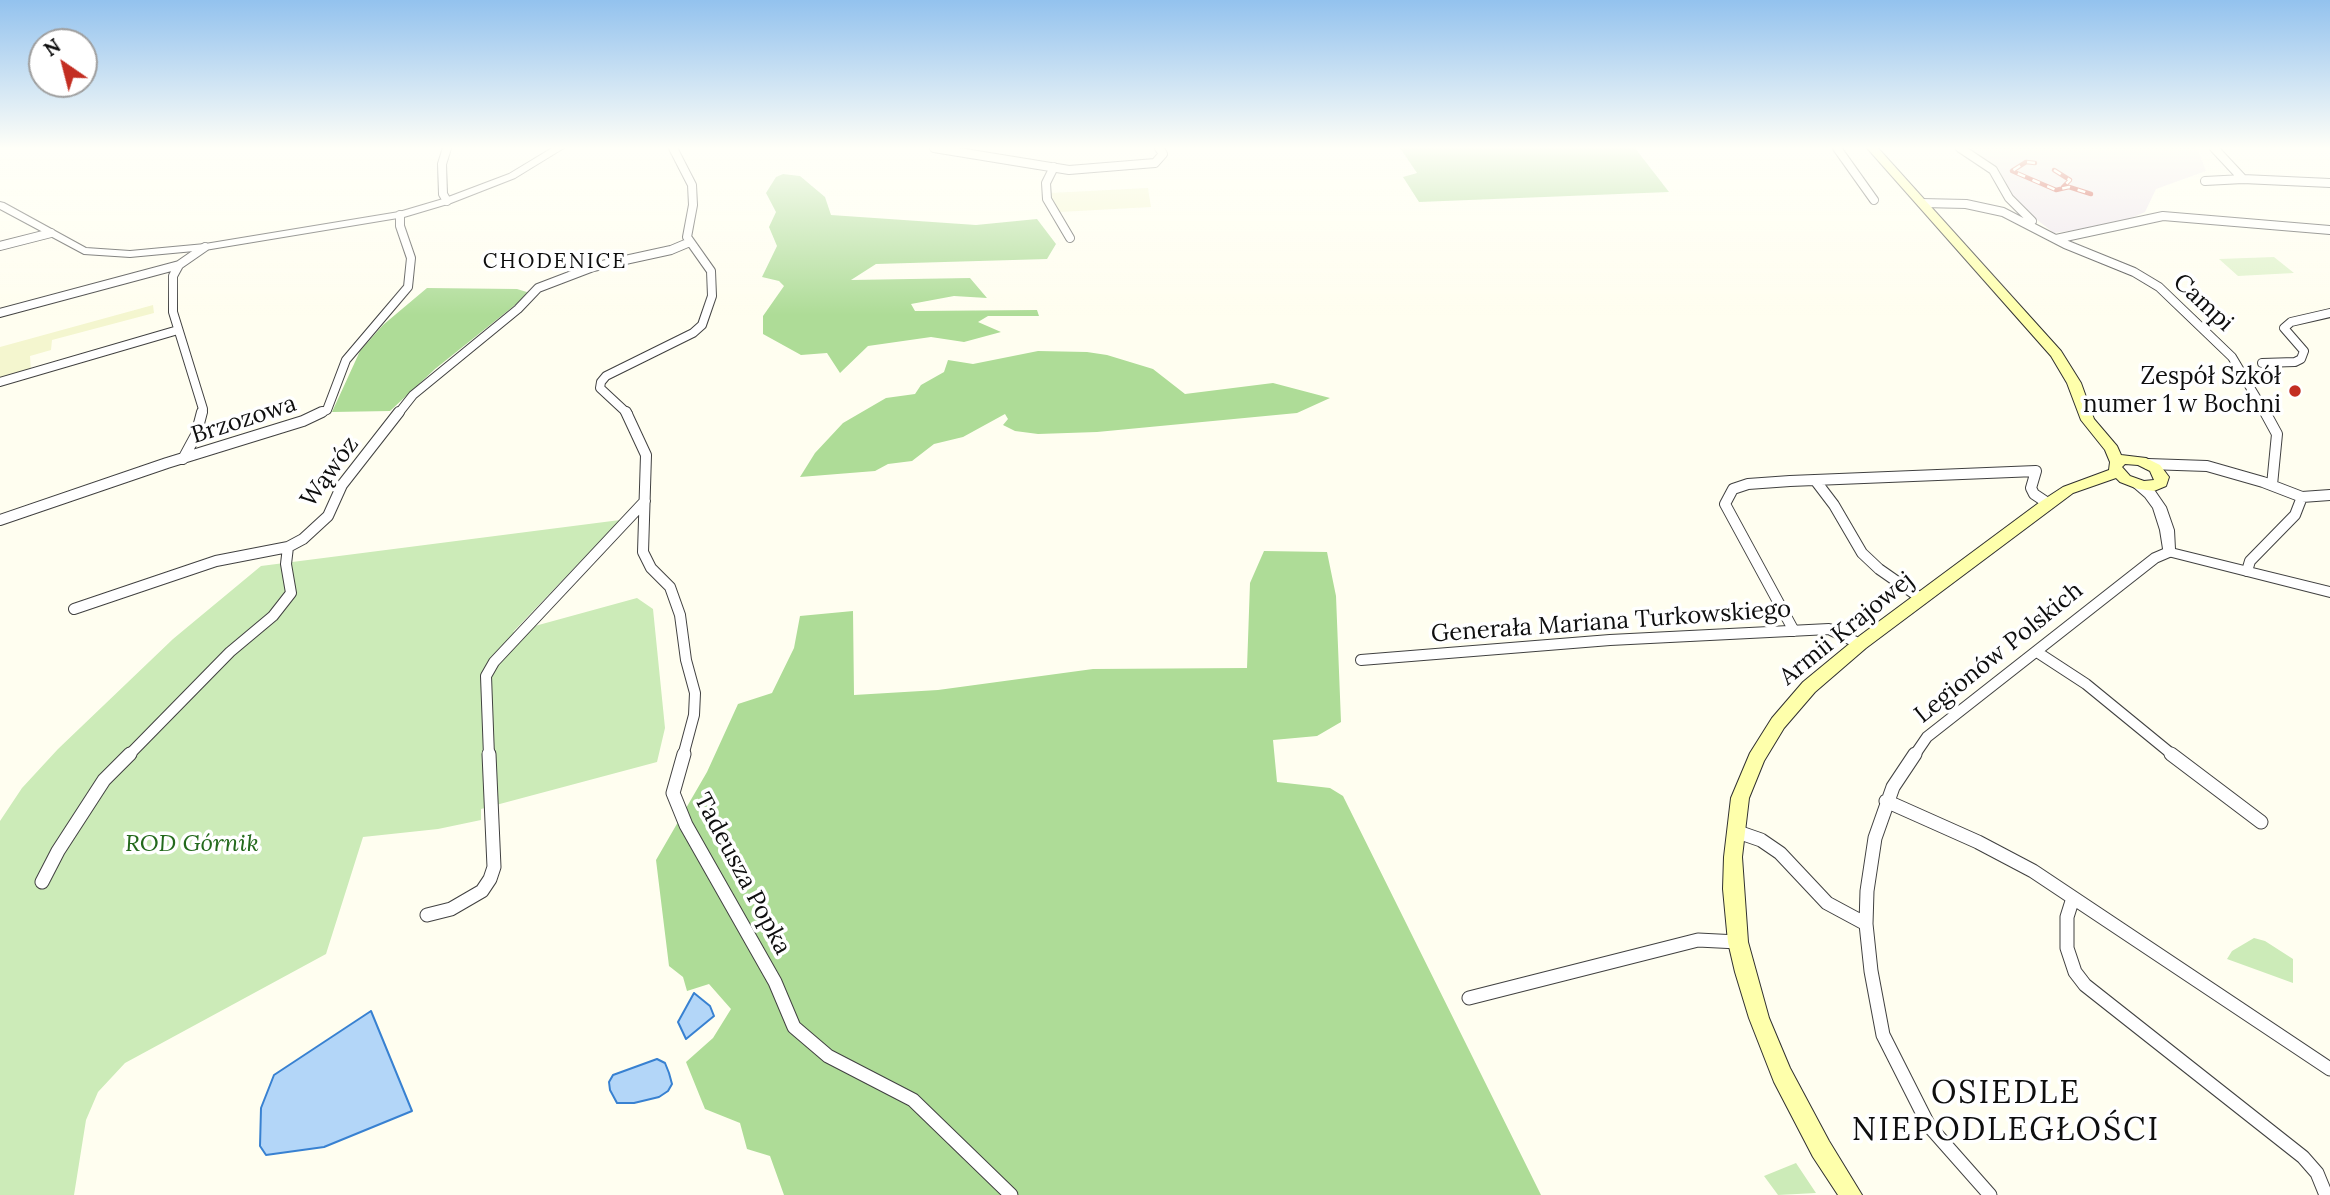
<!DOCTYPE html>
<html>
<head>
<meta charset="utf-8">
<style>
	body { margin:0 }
	#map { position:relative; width:2330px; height:1195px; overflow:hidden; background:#fffef0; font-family:Lora,serif }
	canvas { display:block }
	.north { position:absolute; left:28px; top:28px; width:70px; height:70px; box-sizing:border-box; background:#fff; border:2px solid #9f9f9f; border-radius:50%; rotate:325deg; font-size:19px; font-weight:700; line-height:28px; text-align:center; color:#0e0e0e }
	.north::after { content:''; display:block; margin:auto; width:24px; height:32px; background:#c32e22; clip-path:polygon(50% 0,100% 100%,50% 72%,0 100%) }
</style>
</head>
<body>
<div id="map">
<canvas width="2330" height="1195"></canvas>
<div class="north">N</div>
</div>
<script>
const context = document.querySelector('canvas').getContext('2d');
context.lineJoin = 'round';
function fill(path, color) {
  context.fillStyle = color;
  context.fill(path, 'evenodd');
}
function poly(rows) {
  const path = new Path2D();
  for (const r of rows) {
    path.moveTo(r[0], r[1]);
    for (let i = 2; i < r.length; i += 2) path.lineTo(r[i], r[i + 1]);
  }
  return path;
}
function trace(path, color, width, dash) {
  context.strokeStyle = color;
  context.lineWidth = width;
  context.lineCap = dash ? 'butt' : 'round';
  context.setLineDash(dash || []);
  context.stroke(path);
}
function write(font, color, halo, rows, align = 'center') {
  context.font = font + ' Lora,serif';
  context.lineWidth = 7;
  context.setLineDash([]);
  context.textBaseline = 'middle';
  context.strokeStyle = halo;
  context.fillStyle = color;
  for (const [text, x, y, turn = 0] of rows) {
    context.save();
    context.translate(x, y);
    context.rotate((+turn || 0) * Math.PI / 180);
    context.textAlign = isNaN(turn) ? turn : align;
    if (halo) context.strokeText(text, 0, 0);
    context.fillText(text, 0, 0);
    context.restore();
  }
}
const industrial = poly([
	[1966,148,2194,148,2198,150,2206,171,2156,189,2145,212,2131,218,2096,227,2054,233,2023,209,2007,188,1999,169]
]);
const farmland = poly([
	[1148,188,1151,207,1060,212,1057,211,1049,193],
	[153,305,154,313,52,340,51,350,30,356,31,371,0,380,0,347]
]);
const green = poly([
	[620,520,513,632,637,598,653,609,665,728,657,762,481,809,481,820,438,829,363,837,326,954,125,1063,98,1092,86,1120,74,1195,0,1195,0,821,22,788,58,749,173,639,261,566],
	[2254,938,2265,941,2293,959,2293,983,2227,959,2232,951],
	[1796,1163,1816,1193,1778,1195,1764,1176]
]);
const forest = poly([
	[1400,148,1635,148,1669,192,1419,202,1403,177,1417,173],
	[783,174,800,176,825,197,831,215,976,225,1037,219,1056,244,1047,259,876,264,851,280,970,278,987,298,954,296,911,304,915,311,1037,310,1039,316,988,316,978,322,1001,332,964,342,931,337,868,346,840,373,827,353,801,355,763,334,763,316,784,286,779,281,762,277,777,246,769,227,776,212,766,193,776,177],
	[427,288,517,289,530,293,435,369,390,411,332,412,360,351,383,325],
	[1038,351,1087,352,1107,355,1153,369,1185,394,1273,383,1330,398,1297,413,1097,432,1038,434,1015,431,1003,425,1008,419,1005,414,963,437,934,444,912,461,888,464,875,471,800,477,815,453,843,423,886,398,915,394,921,385,944,372,948,360,973,364],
	[1264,551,1327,552,1336,596,1341,722,1317,736,1273,740,1277,782,1330,788,1343,796,1541,1195,784,1195,770,1156,747,1149,740,1123,705,1109,686,1062,713,1038,731,1009,709,984,687,991,683,977,669,966,656,860,707,772,738,704,772,693,794,648,800,616,853,611,854,695,938,690,1093,669,1247,668,1250,583]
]);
const pitch = poly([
	[2274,257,2294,273,2238,276,2219,259]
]);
const water = poly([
	[694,993,710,1006,714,1016,686,1039,678,1022,694,993],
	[371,1011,412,1111,324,1147,266,1155,260,1146,261,1108,274,1075,371,1011],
	[657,1059,665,1063,669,1073,672,1084,668,1091,659,1097,634,1103,617,1103,610,1090,609,1082,613,1075,657,1059]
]);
const minorFar2 = poly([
	[447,148,442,164,443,194,447,201],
	[934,148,1069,170,1155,163,1163,154,1159,148],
	[1837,148,1874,200],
	[1960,148,1993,170,2009,198,2032,221],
	[2214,148,2243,179,2330,183],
	[1054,167,1046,183,1047,199,1070,238],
	[2205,181,2243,179],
	[1922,203,1966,204,2003,212,2065,244,2134,272,2159,287,2232,357,2266,414],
	[2056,239,2163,216,2330,230],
	[0,246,51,233],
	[0,313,179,265],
	[2262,363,2295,362,2301,359,2304,351,2284,328,2291,322,2330,313],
	[0,382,178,330],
	[202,414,203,409,173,312,173,276,179,265,205,247],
	[318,414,327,410,346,360,408,287,411,258,400,226,400,215],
	[398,414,413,395,518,309,538,288,593,267,671,250,690,242],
	[628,414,600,388,601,382,606,376,693,333,702,325,712,296,711,271,687,237,693,205,692,185,673,148]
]);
const minorFar1 = poly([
	[626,412,646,455,643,552,651,568,670,587,680,615,686,660,695,693,694,715,683,756],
	[2265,412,2277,434,2272,485],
	[183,459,196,435,202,412],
	[2148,464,2207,466,2263,482,2302,497,2330,495],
	[1815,480,1834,505,1862,553,1879,569,1922,599],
	[0,520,167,463,303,421,322,412],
	[2247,571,2250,561,2295,515,2302,497],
	[74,609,216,561,288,547],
	[1794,631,1725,504,1733,489,1748,484,1790,481,2036,471,2031,488,2034,494,2049,504],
	[2037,652,2086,684,2174,756],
	[1361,660,1610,640,1829,629,1860,644],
	[128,756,230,652,273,616,291,593,286,564,288,547,303,539,328,516,342,485,399,412],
	[489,756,486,676,494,662,645,501],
	[1914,756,1927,737,2155,558,2169,552]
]);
const minor = poly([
	[684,754,673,793,686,825,775,982,794,1027,828,1056,913,1100,1011,1195],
	[1915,754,1893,787,1875,838,1867,891,1866,924,1871,971,1883,1035,1929,1126,1990,1195],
	[2171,754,2261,822],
	[1886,801,1978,842,2033,871,2330,1069],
	[1735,831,1761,840,1780,853,1827,903,1866,924],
	[42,882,58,851,104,780,130,754],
	[2073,898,2067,917,2067,948,2075,972,2085,985,2303,1157,2317,1173,2326,1195],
	[427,915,451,909,482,891,490,879,494,867,489,754],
	[1469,998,1698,940,1738,942]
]);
const tertiary = poly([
	[552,148,564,148,515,178,451,203,404,217,205,250,130,257,84,254,0,209,0,202,4,203,86,248,130,251,205,244,399,212,443,199,509,174,552,148],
	[2136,480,2155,491,2166,507,2174,530,2175,549,2330,587,2330,597,2164,555,2160,530,2153,508,2145,497,2130,484,2136,480]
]);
const secondary = poly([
	[1867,148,1878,148,2061,351,2081,383,2094,419,2117,446,2121,455,2146,458,2160,465,2169,477,2166,486,2154,491,2138,489,2120,482,2116,478,2073,493,1866,648,1815,692,1784,728,1764,761,1749,798,1742,857,1748,942,1769,1018,1790,1068,1829,1141,1862,1195,1838,1195,1813,1157,1774,1082,1749,1018,1735,972,1728,942,1723,889,1724,857,1731,798,1750,753,1772,718,1803,682,1854,640,2040,502,2063,487,2109,470,2110,462,2105,450,2081,420,2067,383,2051,356,1867,148],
	[2125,464,2138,465,2150,471,2154,480,2144,481,2130,476,2122,467,2125,464]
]);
const rail = poly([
	[2035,163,2026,162,2012,171,2056,190,2069,187,2091,194],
	[2054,170,2070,180,2063,187]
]);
const markers = [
	[2295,391,7,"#c32e22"]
];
const farNeighbourhoodnames = [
	["CHODENICE",555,262]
];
const streetNames = [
	["Campi",2203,303,43],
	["Brzozowa",244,420,-18],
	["Wąwóz",330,472,-54],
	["Generała Mariana Turkowskiego",1611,622,-4],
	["Armii Krajowej",1847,629,-39],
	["Legionów Polskich",1999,653,-39],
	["Tadeusza Popka",742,874,62]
];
const poiNames = [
	["Zespół Szkół",2281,377],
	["numer 1 w Bochni",2281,405]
];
const parkNames = [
	["ROD Górnik",192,844]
];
const nearNeighbourhoodnames = [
	["OSIEDLE",2006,1094],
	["NIEPODLEGŁOŚCI",2006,1131]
];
fill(industrial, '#ede3ed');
fill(farmland, '#f4f6cf');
fill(green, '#ccebb8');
fill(forest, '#aedc97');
fill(pitch, '#dff2ca');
fill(water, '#b3d6f8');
trace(water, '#3881d1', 2);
trace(minorFar2, '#414141', 10);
trace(minorFar1, '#414141', 12);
trace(minor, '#414141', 15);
trace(tertiary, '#414141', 2);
trace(secondary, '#303030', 2);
trace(minorFar2, '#fff', 8);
trace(minorFar1, '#fff', 10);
trace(minor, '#fff', 13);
fill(tertiary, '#fff');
fill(secondary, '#feffab');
trace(rail, '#c32e22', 4.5);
trace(rail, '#fff', 2.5, [8]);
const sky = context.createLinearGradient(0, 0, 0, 315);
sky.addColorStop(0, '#93c2ee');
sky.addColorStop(0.47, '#fffff8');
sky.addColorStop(1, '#fffff800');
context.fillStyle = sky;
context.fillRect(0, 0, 2330, 315);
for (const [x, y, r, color] of markers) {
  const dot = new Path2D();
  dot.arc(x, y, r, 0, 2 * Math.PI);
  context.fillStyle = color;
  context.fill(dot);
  trace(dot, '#fff', 2.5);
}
context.letterSpacing = '2px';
write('21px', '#0e0e0e', '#fff', farNeighbourhoodnames);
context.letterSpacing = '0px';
write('24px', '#0e0e0e', '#fff', streetNames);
write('24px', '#0e0e0e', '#fff', poiNames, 'right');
write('italic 24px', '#23691c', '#fff', parkNames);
context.letterSpacing = '2px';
write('32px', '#0e0e0e', '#fff', nearNeighbourhoodnames);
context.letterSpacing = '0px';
</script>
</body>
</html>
